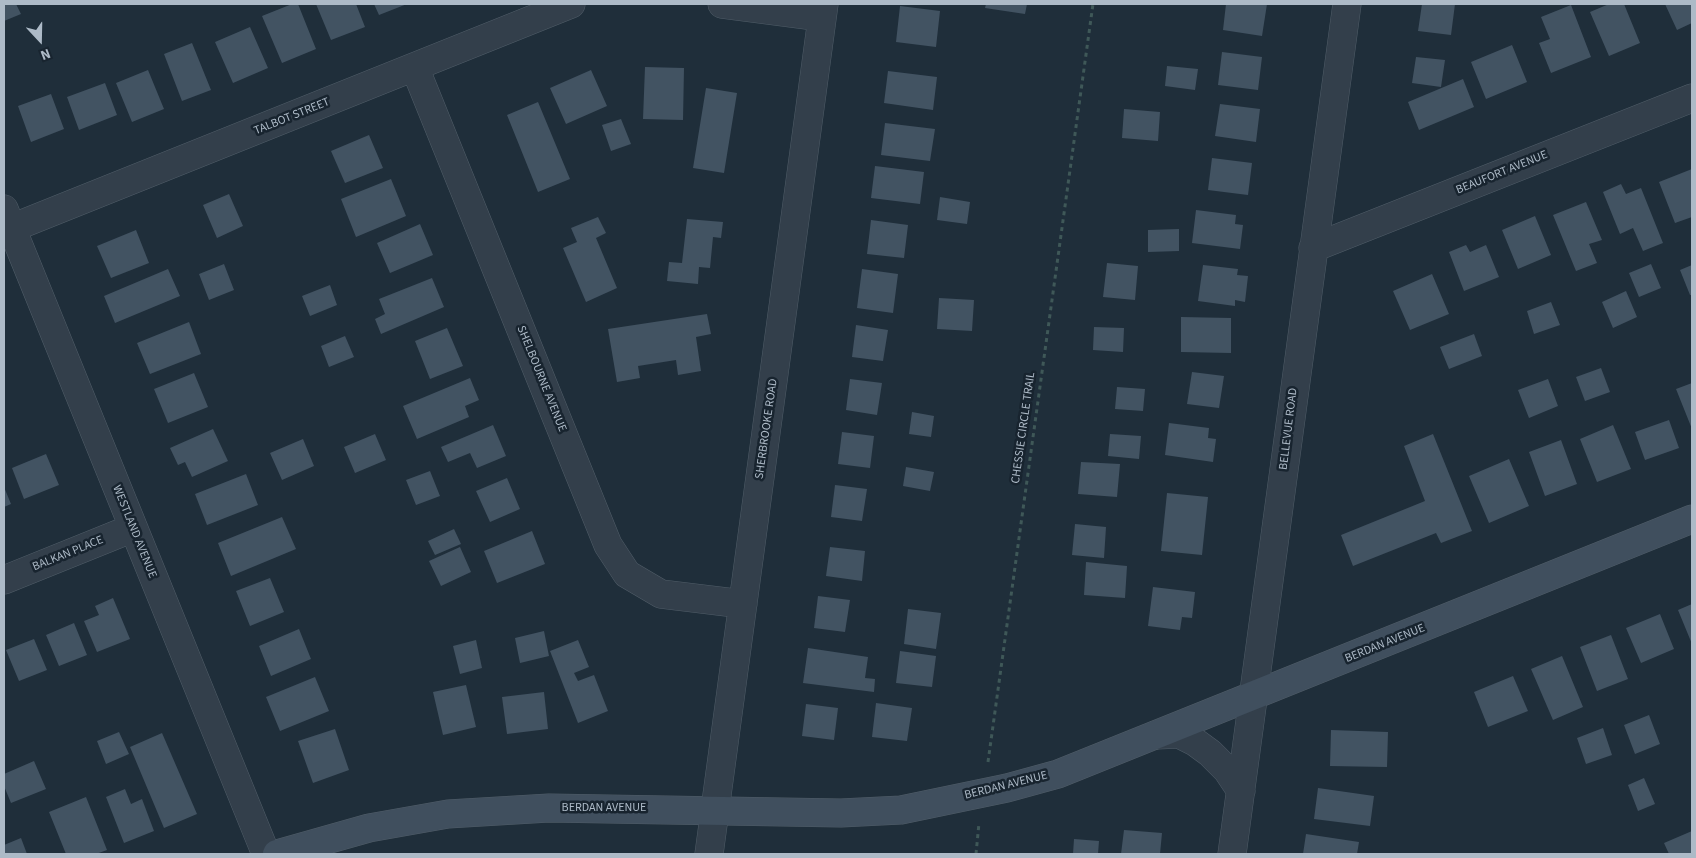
<!DOCTYPE html>
<html>
<head>
<meta charset="utf-8">
<style>
	body { margin:0 }
	#map { position:relative; width:1696px; height:858px; overflow:hidden; background:#1f2e3a; font-family:"Source Sans 3",sans-serif }
	canvas { display:block }
	.frame { position:absolute; inset:0; border:5px solid #adbac7; pointer-events:none }
	.north { position:absolute; left:15px; top:15px; width:50px; height:50px; -webkit-text-stroke:4px #18242f; paint-order:stroke; rotate:159deg; font-size:14px; font-weight:700; line-height:20px; text-align:center; color:#adbac7 }
	.north::after { content:''; display:block; margin:auto; width:18px; height:22px; background:#adbac7; clip-path:polygon(50% 0,100% 100%,50% 72%,0 100%) }
</style>
</head>
<body>
<div id="map">
<canvas width="1696" height="858"></canvas>
<div class="frame"></div>
<div class="north">N</div>
</div>
<script>
const context = document.querySelector('canvas').getContext('2d');
context.lineJoin = 'round';
function fill(path, color) {
  context.fillStyle = color;
  context.fill(path, 'evenodd');
}
function poly(rows) {
  const path = new Path2D();
  for (const r of rows) {
    path.moveTo(r[0], r[1]);
    for (let i = 2; i < r.length; i += 2) path.lineTo(r[i], r[i + 1]);
  }
  return path;
}
function trace(path, color, width, dash) {
  context.strokeStyle = color;
  context.lineWidth = width;
  context.lineCap = dash ? 'butt' : 'round';
  context.setLineDash(dash || []);
  context.stroke(path);
}
function write(font, color, halo, rows, align = 'center') {
  context.font = font + ' "Source Sans 3",sans-serif';
  context.lineWidth = 5;
  context.setLineDash([]);
  context.textBaseline = 'middle';
  context.strokeStyle = halo;
  context.fillStyle = color;
  for (const [text, x, y, turn = 0] of rows) {
    context.save();
    context.translate(x, y);
    context.rotate((+turn || 0) * Math.PI / 180);
    context.textAlign = isNaN(turn) ? turn : align;
    if (halo) context.strokeText(text, 0, 0);
    context.fillText(text, 0, 0);
    context.restore();
  }
}
const building = poly([
	[4,4,16,4,21,14,4,21],
	[292,4,298,4,316,49,282,63,262,16],
	[316,4,356,4,365,27,331,40],
	[374,4,407,4,379,15],
	[986,4,1027,4,1025,14,985,8],
	[1226,4,1267,4,1262,36,1223,30],
	[1422,4,1455,4,1451,35,1418,31],
	[1609,4,1624,4,1640,43,1609,56,1590,12],
	[1665,4,1692,4,1692,23,1677,30],
	[1571,5,1591,57,1551,73,1539,43,1550,39,1541,17],
	[900,6,940,11,936,47,896,42],
	[250,27,268,68,233,83,215,42],
	[192,43,211,90,182,101,164,54],
	[1512,45,1527,82,1486,99,1471,62],
	[1222,52,1262,57,1258,90,1218,85],
	[1416,57,1445,60,1441,87,1412,83],
	[1167,66,1198,69,1195,90,1165,86],
	[645,67,684,68,683,120,643,119],
	[148,70,164,109,132,122,116,83],
	[591,70,607,106,566,124,550,88],
	[888,71,937,77,933,110,884,103],
	[1463,79,1474,107,1419,130,1408,102],
	[105,83,117,115,79,130,67,97],
	[706,88,737,93,724,173,693,168],
	[51,94,64,129,31,142,18,106],
	[538,102,570,179,538,192,507,115],
	[1220,104,1260,109,1256,142,1215,136],
	[1124,109,1160,112,1158,141,1122,138],
	[621,119,631,144,611,151,602,125],
	[885,123,935,129,930,161,881,155],
	[369,135,383,168,345,183,331,151],
	[1212,158,1252,163,1248,195,1208,190],
	[875,166,924,172,920,204,871,198],
	[1692,169,1692,217,1675,223,1659,182],
	[391,179,406,216,356,237,341,199],
	[1621,184,1626,194,1641,188,1663,243,1643,251,1633,228,1620,234,1603,192],
	[229,194,243,226,217,238,203,205],
	[940,197,970,202,967,224,937,220],
	[1586,202,1602,240,1589,244,1597,263,1576,271,1553,215],
	[1196,210,1236,215,1235,224,1243,225,1240,249,1192,243],
	[1535,216,1551,255,1518,269,1502,230],
	[598,217,606,233,596,238,617,288,586,302,563,248,577,242,571,228],
	[687,219,723,222,721,238,713,237,710,268,699,267,698,284,667,281,669,262,682,263],
	[871,220,908,225,904,258,867,254],
	[420,224,433,255,390,273,377,243],
	[1179,229,1179,251,1148,252,1148,230],
	[136,230,149,263,111,278,97,246],
	[1466,245,1470,252,1486,245,1499,277,1464,291,1449,252],
	[1107,263,1138,266,1135,300,1103,297],
	[224,264,234,290,209,300,199,274],
	[1651,264,1661,288,1639,297,1629,273],
	[1203,265,1238,269,1237,275,1248,276,1245,302,1235,300,1235,306,1198,301],
	[1692,265,1692,295,1690,295,1680,270],
	[168,269,180,296,115,323,104,296],
	[862,269,898,274,893,313,857,308],
	[1432,274,1449,314,1410,330,1393,291],
	[432,278,444,307,381,334,375,319,385,314,379,299],
	[330,285,337,305,310,316,302,296],
	[1626,291,1637,317,1613,328,1602,302],
	[939,298,974,300,972,331,937,329],
	[1551,302,1560,325,1534,334,1527,311],
	[707,314,711,334,696,337,701,371,678,375,676,360,638,366,640,378,617,382,608,329],
	[1181,317,1231,318,1231,353,1181,352],
	[189,322,201,354,150,374,137,343],
	[856,325,888,330,883,361,852,357],
	[1094,327,1124,328,1123,352,1093,350],
	[447,328,463,366,430,379,415,341],
	[1474,334,1482,356,1449,369,1440,347],
	[345,336,354,357,329,367,321,346],
	[1601,368,1610,392,1585,401,1576,377],
	[1192,372,1224,376,1219,408,1187,404],
	[194,373,208,407,168,423,154,389],
	[470,378,479,400,465,406,469,417,417,439,403,406],
	[850,379,882,383,877,415,846,410],
	[1548,379,1558,406,1529,418,1518,390],
	[1692,383,1692,429,1676,389],
	[1117,387,1145,389,1143,411,1115,409],
	[912,412,934,416,931,437,909,434],
	[1669,420,1679,448,1645,460,1635,432],
	[1169,423,1209,428,1208,438,1216,439,1213,462,1165,455],
	[493,425,506,456,477,468,470,453,448,462,441,447],
	[1613,425,1631,469,1597,482,1580,439],
	[213,429,228,461,192,477,185,462,178,465,170,448],
	[842,432,874,436,870,468,838,464],
	[375,434,386,460,355,473,344,447],
	[1110,434,1141,436,1139,459,1108,456],
	[1433,434,1472,531,1441,543,1436,533,1353,566,1341,535,1425,501,1404,446],
	[303,439,314,466,282,480,270,453],
	[1561,440,1577,484,1545,496,1529,452],
	[46,454,59,485,24,499,12,468],
	[1509,459,1529,506,1489,523,1469,476],
	[1081,462,1120,464,1117,497,1078,494],
	[906,467,934,472,930,491,903,486],
	[430,471,440,496,416,505,406,480],
	[246,474,258,505,207,525,195,494],
	[507,478,520,509,490,522,476,491],
	[835,485,867,489,862,521,831,517],
	[4,487,11,504,4,507],
	[1167,493,1208,497,1202,555,1161,551],
	[282,517,296,549,231,576,218,543],
	[1075,524,1106,527,1104,558,1072,555],
	[454,529,461,544,435,555,428,541],
	[532,531,545,564,497,583,484,551],
	[460,547,471,572,441,586,429,561],
	[830,547,865,551,862,581,826,576],
	[1086,562,1127,566,1125,598,1084,595],
	[270,578,284,612,250,626,236,591],
	[1153,587,1195,592,1192,618,1182,617,1180,630,1148,626],
	[818,596,850,600,845,632,814,628],
	[113,598,130,639,97,652,84,621,99,615,95,606],
	[1692,604,1692,644,1678,610],
	[908,609,941,613,936,649,904,644],
	[1660,614,1674,649,1641,663,1626,628],
	[74,623,87,655,59,666,46,635],
	[299,629,311,659,271,676,259,646],
	[544,631,549,656,520,663,515,638],
	[1611,635,1628,679,1597,691,1580,647],
	[34,639,47,670,19,681,6,650],
	[476,640,482,668,460,674,453,646],
	[578,640,589,667,574,673,578,681,594,675,608,711,578,723,550,651],
	[808,648,868,657,865,678,875,679,874,692,803,683],
	[900,651,936,656,932,687,896,683],
	[1562,656,1583,707,1553,720,1531,669],
	[1513,676,1528,711,1488,727,1474,692],
	[315,677,329,711,280,731,266,697],
	[466,685,476,727,443,735,433,692],
	[544,692,548,729,507,734,502,697],
	[876,703,912,708,907,741,872,737],
	[806,704,838,708,834,740,802,736],
	[1649,715,1660,744,1635,754,1624,725],
	[1603,728,1612,755,1586,764,1577,738],
	[335,729,349,770,313,783,298,741],
	[1331,730,1388,732,1387,767,1330,766],
	[119,732,129,754,106,764,97,741],
	[162,733,197,814,164,828,130,747],
	[34,761,46,789,11,803,4,786,4,774],
	[1644,778,1655,804,1638,811,1628,785],
	[1318,788,1374,796,1370,826,1314,819],
	[125,789,131,804,142,799,154,831,124,843,106,797],
	[86,797,107,850,96,854,66,854,49,812],
	[1124,830,1162,833,1160,854,1121,854],
	[1692,831,1692,854,1669,854,1664,843],
	[1306,834,1359,842,1357,854,1303,854],
	[21,838,27,854,4,854,4,845],
	[1074,839,1099,841,1098,854,1073,854]
]);
const path = poly([
	[988,762,1093,4],
	[976,854,979,823]
]);
const street = poly([
	[722,4,822,17],
	[415,68,608,545,627,574,661,594,743,604],
	[4,209,266,854],
	[12,228,571,4],
	[1313,248,1692,98],
	[4,580,133,528],
	[1156,735,1179,734,1195,742,1210,753,1227,770,1241,791],
	[709,854,824,4],
	[1232,854,1347,4]
]);
const secondary = poly([
	[277,854,369,828,448,814,549,808,841,813,901,810,1007,788,1058,774,1692,519]
]);
const streetNames = [
	["TALBOT STREET",292,117,-22],
	["BEAUFORT AVENUE",1502,173,-22],
	["SHELBOURNE AVENUE",541,379,68],
	["CHESSIE CIRCLE TRAIL",1024,428,-82],
	["SHERBROOKE ROAD",767,429,-82],
	["BELLEVUE ROAD",1289,429,-83],
	["WESTLAND AVENUE",134,532,68],
	["BALKAN PLACE",68,554,-22],
	["BERDAN AVENUE",1385,644,-22],
	["BERDAN AVENUE",1006,786,-14],
	["BERDAN AVENUE",604,808]
];
fill(building, '#425362');
trace(street, '#505d68', 29);
trace(secondary, '#505d68', 29);
trace(path, '#3f5858', 3, [4, 4]);
trace(street, '#333f4b', 28);
trace(secondary, '#404f5e', 28);
write('12px', '#adbac7', '#18242f', streetNames);
</script>
</body>
</html>
